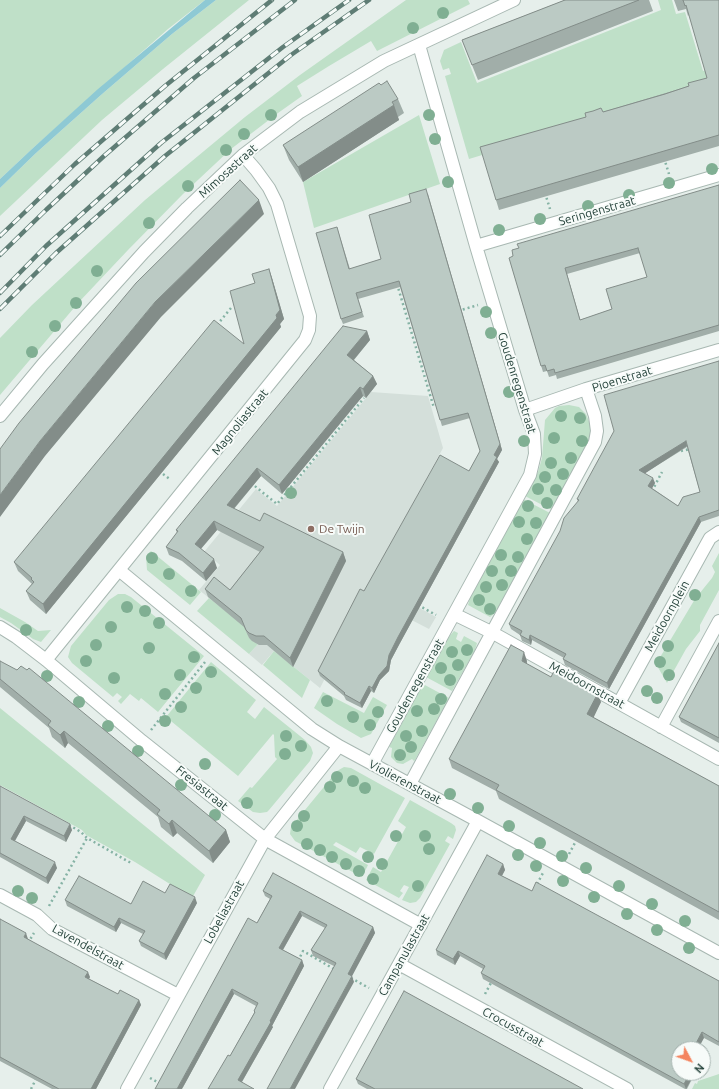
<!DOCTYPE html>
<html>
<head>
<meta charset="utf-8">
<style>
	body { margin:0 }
	#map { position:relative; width:719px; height:1089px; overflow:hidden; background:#e6efeb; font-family:Ubuntu,sans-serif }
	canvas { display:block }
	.north { position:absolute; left:671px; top:1041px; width:40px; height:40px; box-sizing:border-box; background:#f7fbf9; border:1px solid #a3b1ad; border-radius:50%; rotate:131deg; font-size:11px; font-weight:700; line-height:16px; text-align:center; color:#24423a }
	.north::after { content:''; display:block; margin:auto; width:14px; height:18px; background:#f4845f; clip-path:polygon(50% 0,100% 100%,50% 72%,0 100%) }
</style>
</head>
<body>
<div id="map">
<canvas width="719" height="1089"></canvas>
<div class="north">N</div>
</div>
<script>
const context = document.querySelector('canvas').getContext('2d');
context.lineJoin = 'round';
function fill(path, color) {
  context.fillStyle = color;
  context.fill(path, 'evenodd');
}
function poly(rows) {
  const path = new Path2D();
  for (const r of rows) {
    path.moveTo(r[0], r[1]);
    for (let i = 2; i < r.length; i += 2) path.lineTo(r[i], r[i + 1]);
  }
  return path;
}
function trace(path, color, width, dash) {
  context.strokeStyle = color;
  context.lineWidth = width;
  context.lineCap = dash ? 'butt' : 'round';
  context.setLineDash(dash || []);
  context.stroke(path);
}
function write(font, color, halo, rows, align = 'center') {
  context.font = font + ' Ubuntu,sans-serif';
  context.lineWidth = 4;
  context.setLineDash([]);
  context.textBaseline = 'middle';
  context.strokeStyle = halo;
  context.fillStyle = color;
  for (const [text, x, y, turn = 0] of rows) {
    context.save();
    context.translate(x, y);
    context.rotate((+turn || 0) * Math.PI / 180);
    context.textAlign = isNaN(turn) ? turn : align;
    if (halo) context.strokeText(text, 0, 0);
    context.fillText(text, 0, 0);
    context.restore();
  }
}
const built = poly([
	[371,392,428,396,443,448,371,581,436,617,429,629,367,597,320,688,274,651,262,665,249,654,258,644,249,638,246,627,199,590,220,565,204,552,256,489,277,506]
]);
const green = poly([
	[0,0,205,0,168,29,33,148,0,179],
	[216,0,249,0,163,69,102,120,0,216,0,188,36,153,101,95,172,34],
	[406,0,468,0,470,4,377,51,371,41,329,66,297,86,302,96,278,113,231,149,183,194,128,250,79,302,0,395,0,338,32,305,145,200,245,117,300,75],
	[658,0,672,0,676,14,685,12,703,71,719,67,719,83,469,159,445,76,451,74,449,68,443,70,440,61,444,50,461,42,477,83,661,10],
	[419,115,440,184,314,228,303,182],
	[569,405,579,407,586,414,590,424,591,434,590,439,552,510,525,496,538,472,542,458,545,420,555,408,559,406],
	[523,499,550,513,495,613,490,617,468,605,470,598],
	[151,551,201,592,190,605,147,570,146,556],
	[719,553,719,590,700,625,700,631,686,649,667,683,656,664,695,599,712,578,715,572,712,566],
	[118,594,125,594,131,597,204,656,158,712,141,698,139,701,130,694,121,704,118,701,122,697,117,693,113,697,72,663,68,657,71,646,109,600],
	[209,598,246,627,249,638,258,644,249,654,197,611],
	[0,608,25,622,38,631,51,630,41,642,33,639,11,623,0,617],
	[454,631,458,633,456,639,461,642,464,636,477,643,475,650,452,691,426,677,447,639],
	[274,651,310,680,302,698,263,665],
	[211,662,256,700,247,712,255,719,264,707,305,740,311,747,313,753,310,761,269,810,267,812,260,813,253,812,238,801,250,787,252,788,277,759,275,757,274,735,273,734,238,776,166,717],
	[423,684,449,698,415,760,414,761,412,759,403,764,397,763,391,757,392,748,389,747],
	[323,692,364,713,373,697,387,705,371,734,361,738,337,724,314,708],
	[0,708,205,875,192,898,135,862,86,835,82,830,0,785],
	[344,767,351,768,405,798,374,854,360,847,356,853,336,842,333,845,368,865,362,877,295,841,290,834,291,827,337,771],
	[410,800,451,823,455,826,456,830,453,839,448,836,445,841,450,844,420,898,416,902,410,903,402,900,409,887,404,885,400,891,403,893,399,898,366,880,373,867,381,872,406,827,398,821],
	[719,1074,719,1089,692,1089,695,1083,697,1084,698,1081]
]);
const water = poly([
	[205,0,216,0,172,34,101,95,36,153,0,188,0,179,33,148,98,89]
]);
const path = poly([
	[664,158,669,174],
	[545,193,550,209],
	[397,284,434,408],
	[458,311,478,305],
	[217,325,231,308],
	[681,451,690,449],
	[159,471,171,480],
	[251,483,277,504,364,398],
	[652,491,662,472],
	[418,605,436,615],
	[151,730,205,662],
	[69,825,81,832,87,838,131,863],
	[569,854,577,839],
	[537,884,543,873],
	[49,906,87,838],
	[28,943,34,933],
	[298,961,303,951,334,969],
	[351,978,369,988],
	[485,994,492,981],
	[150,1078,161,1084],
	[31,1089,37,1077]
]);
const minor = poly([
	[476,246,719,175],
	[525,410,586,389,719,350],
	[0,416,43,364,144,252,187,208,243,155,300,112,384,61,514,0],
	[119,570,312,729,339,746,478,821,719,953],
	[454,614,493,633,719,759],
	[0,627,16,637,46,660,142,741,265,839,421,925],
	[46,660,305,340,309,330,310,316,277,204,269,188,256,170,243,155],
	[619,703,705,547,710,538,719,532],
	[661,727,719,621],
	[372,764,530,475,535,454,534,434,525,410,476,246,419,45],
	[410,784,595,442,597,431,595,416,586,389],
	[0,895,37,915,52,929,178,995],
	[399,964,627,1089],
	[127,1089,265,839,339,746],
	[330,1089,478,821]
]);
const rail = poly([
	[0,236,75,164,165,86,272,0],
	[0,255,46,210,104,156,194,78,295,0],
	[0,293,46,246,161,143,283,47,349,0],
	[0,309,56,253,165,156,291,55,369,0]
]);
const trees = [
	[443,13],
	[413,28],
	[271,115],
	[429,115],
	[244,134],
	[435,139],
	[226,150],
	[712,169],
	[448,182],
	[669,183],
	[188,186],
	[629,195],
	[588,206],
	[540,219],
	[149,223],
	[499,230],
	[97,271],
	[76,303],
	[486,312],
	[55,326],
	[491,333],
	[32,352],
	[509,392],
	[561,416],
	[580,418],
	[554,438],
	[524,441],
	[582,441],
	[571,458],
	[551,463],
	[563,474],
	[545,477],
	[538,489],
	[556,490],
	[291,493],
	[547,503],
	[528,506],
	[519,522],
	[536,523],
	[527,539],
	[501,555],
	[518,557],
	[152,558],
	[492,571],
	[511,571],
	[169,574],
	[502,585],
	[486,587],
	[191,591],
	[695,595],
	[479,600],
	[127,607],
	[490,609],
	[145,611],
	[159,623],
	[111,627],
	[26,630],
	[96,645],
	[668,646],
	[149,648],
	[467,650],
	[452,652],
	[194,657],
	[86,661],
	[660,662],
	[458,665],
	[441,668],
	[211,672],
	[180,675],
	[669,675],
	[47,676],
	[114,678],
	[450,680],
	[196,688],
	[647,691],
	[165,694],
	[657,698],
	[441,699],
	[327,701],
	[79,702],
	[181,707],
	[434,709],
	[417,711],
	[378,712],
	[353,717],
	[165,721],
	[370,725],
	[108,726],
	[422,731],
	[286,736],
	[406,736],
	[301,746],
	[411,747],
	[138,751],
	[285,754],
	[400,755],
	[205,764],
	[337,777],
	[353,781],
	[181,785],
	[330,787],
	[365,788],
	[450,794],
	[247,803],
	[478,808],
	[215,815],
	[304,816],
	[297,826],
	[509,826],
	[396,836],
	[425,836],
	[540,843],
	[307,844],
	[429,849],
	[320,850],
	[518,855],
	[562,856],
	[332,857],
	[368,857],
	[346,864],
	[382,864],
	[536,866],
	[586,868],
	[359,871],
	[373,879],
	[563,881],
	[418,886],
	[619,886],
	[18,891],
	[594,897],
	[32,898],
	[652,904],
	[627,914],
	[685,921],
	[657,930],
	[689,948]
];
const wall = poly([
	[565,0,649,0,653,11,478,80,462,40],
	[674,0,719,0,719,146,499,210,496,200,586,117,689,86,707,78,689,15,688,16,686,9,678,11],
	[381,85,398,99,404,113,398,117,399,120,303,182,289,160,283,145],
	[719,185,719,331,557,379,556,375,549,377,547,371,543,372,509,258],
	[640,253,647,277,612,309,580,320,567,274],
	[428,194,502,450,497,459,499,462,400,643,391,660,389,671,380,680,374,693,371,691,362,708,346,700,344,696,320,676,318,671,364,591,469,471,480,451,470,418,442,426,400,287,358,299,364,317,343,324,341,319,337,227,350,269,381,259,411,202],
	[269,269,272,278,284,319,280,324,281,327,46,614,30,600,26,591,32,584,18,571,14,562,244,344,255,283],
	[367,331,370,340,354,360,373,376,377,384,366,398,363,396,352,408,282,494,261,476,234,509,260,521,343,552,346,561,293,667,267,645,259,645,252,641,249,638,244,627,208,597,205,589,230,590,260,552,217,530,201,549,217,568,206,581,182,561,169,555,166,547,177,533,176,530],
	[719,361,719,516,701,522,609,689,565,665,563,659,564,658,532,640,531,645,522,641,520,635,511,629,509,624,578,502,577,499],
	[687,447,700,492,678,506,652,488,655,483,645,473],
	[719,643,719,743,681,722,679,717],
	[0,661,226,830,230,842,213,863,177,833,173,837,161,827,158,817,68,743,65,748,52,737,49,728,0,687],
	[527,661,527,664,551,677,601,702,593,717,719,786,719,920,499,799,496,791,452,768,449,759],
	[0,786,72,830,66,842,26,821,15,841,57,868,48,884,0,857],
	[503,864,505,870,502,876,532,891,719,981,719,1046,704,1038,679,1049,695,1073,687,1089,685,1089,483,979,481,973,483,969,460,956,455,965,437,955,436,950],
	[263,891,373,927,375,933,351,976,354,982,334,966,313,956,311,950,325,928,302,916,283,950,302,960,304,966,272,1026,273,1027,242,1082,208,1089,230,1056,254,1013,254,1011,256,1006,234,994,182,1089,257,923,270,899,265,896],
	[165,893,197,903,166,960,141,946,139,941,143,934,121,923,116,932,67,906,65,900,131,904],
	[0,919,28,939,90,977,89,979,118,994,139,1000,141,1005,96,1089,52,1089,0,1061],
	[356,1079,583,1089,367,1089,358,1084]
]);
const shadedWall = poly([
	[394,105,399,120,303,182,298,167],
	[426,189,502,450,497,459,499,462,400,643,391,660,389,671,380,680,374,693,372,688,398,637,496,459],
	[259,200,264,214,161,317,45,456,0,517,0,495,40,441,155,302],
	[565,268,567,274,582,326,580,320],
	[269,269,272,278,284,319,280,324,281,327,46,614,43,604,276,315],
	[367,331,370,340,351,363,347,355],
	[373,376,377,384,366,398,363,389],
	[360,387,363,396,282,494,279,485],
	[686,441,687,446,641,476,639,470],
	[257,468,261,476,230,513,227,505],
	[653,478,655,483,650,492,648,486],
	[699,517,701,522,609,689,607,683],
	[214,521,217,530,198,552,195,544],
	[343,552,346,561,293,667,290,658],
	[214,559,217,568,206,581,203,573],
	[530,635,532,640,531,645,529,640],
	[524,652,527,661,525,670,522,661],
	[369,686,371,691,362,708,360,703],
	[598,693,601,702,591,723,587,714],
	[64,731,68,743,65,748,60,735],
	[24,816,26,821,13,844,11,839],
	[172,820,177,833,173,837,169,824],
	[70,824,72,830,66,842,64,836],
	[226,830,230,842,213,863,209,851],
	[55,862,57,868,48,884,46,878],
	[503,864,505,870,500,879,498,874],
	[195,897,197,903,166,960,164,954],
	[300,911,302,916,281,953,279,948],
	[119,918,121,923,116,932,114,927],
	[373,927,375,933,350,980,348,974],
	[26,933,28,939,26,942,24,937],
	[458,951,460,956,455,965,453,959],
	[302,960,304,966,272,1026,273,1027,240,1085,238,1080],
	[88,972,90,977,87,982,85,977],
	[352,976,354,982,295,1089,290,1089],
	[232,989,234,994,182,1089,177,1089],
	[139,1000,141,1005,96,1089,91,1089],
	[702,1032,704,1038,698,1049,693,1049],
	[690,1073,695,1073,686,1089,684,1084]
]);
const building = poly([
	[565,0,639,0,472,65,462,40,565,0],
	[683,0,719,0,719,135,496,200,480,147,586,117,585,113,593,111,601,108,603,112,665,94,689,86,688,83,707,78,686,5,685,6,683,0],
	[387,81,398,99,392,102,394,105,298,167,283,145,379,83,381,85,387,81],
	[240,180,259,200,155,302,40,441,0,495,0,449,19,423,136,283,240,180],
	[719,185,719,325,555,373,554,369,547,371,545,365,541,366,509,258,513,256,512,250,519,248,517,244,719,185],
	[638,248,647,277,606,289,612,309,580,320,565,268,638,248],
	[426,189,500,444,494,455,497,457,398,637,389,655,387,666,379,675,372,688,369,686,360,703,344,694,345,693,318,671,360,589,364,591,440,455,469,471,480,451,468,413,440,420,399,281,356,293,362,312,341,319,316,233,337,227,349,269,381,259,369,215,411,202,409,194,426,189],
	[269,269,280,310,276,315,277,318,43,604,26,591,34,582,31,579,32,578,14,562,214,320,244,344,230,291,255,283,252,274,269,269],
	[343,326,367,331,347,355,373,376,363,389,360,387,349,400,279,485,257,468,227,505,260,521,264,513,343,552,290,658,264,636,256,636,249,633,246,630,241,618,205,589,214,577,230,590,264,547,214,521,195,544,214,559,203,573,179,553,166,547,178,531,176,530,343,326],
	[719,361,719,510,699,517,607,683,563,659,566,654,530,635,529,640,520,635,522,631,509,624,560,531,564,518,579,500,577,499,614,431,604,395,719,361],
	[686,441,700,492,683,497,678,506,648,486,653,478,639,470,686,441],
	[719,643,719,738,679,717,719,643],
	[511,645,524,652,522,661,551,677,555,669,598,693,587,714,719,786,719,912,496,790,499,785,449,759,511,645],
	[0,661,17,670,21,666,27,670,29,668,226,830,209,851,172,820,169,824,157,814,160,810,64,731,60,735,48,725,51,721,0,679,0,661],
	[0,786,70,824,64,836,24,816,11,839,55,862,46,878,0,853,0,786],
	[487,855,503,864,498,874,532,891,536,882,719,981,719,1042,702,1032,693,1049,679,1049,679,1073,690,1073,684,1084,481,973,485,966,458,951,453,959,436,950,487,855],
	[273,873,373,927,348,974,352,976,290,1089,267,1089,336,963,311,950,327,925,300,911,279,948,302,960,270,1021,271,1022,238,1080,254,1089,208,1089,228,1055,230,1056,255,1012,254,1011,258,1003,232,989,177,1089,155,1089,248,918,257,923,272,896,263,891,273,873],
	[79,876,131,904,143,881,165,893,170,884,195,897,164,954,139,941,145,931,119,918,114,927,65,900,79,876],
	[0,919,26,933,24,937,88,972,85,977,118,994,120,990,139,1000,91,1089,59,1089,0,1057,0,919],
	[404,991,583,1089,375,1089,356,1079,404,991]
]);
const markers = [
	[311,529,4,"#8d6e63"]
];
const streetNames = [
	["Mimosastraat",228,171,-42],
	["Seringenstraat",597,211,-16],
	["Pioenstraat",622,379,-17],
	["Goudenregenstraat",517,383,73],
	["Magnoliastraat",240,422,-51],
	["Meidoornplein",667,616,-61],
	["Meidoornstraat",587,685,29],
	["Goudenregenstraat",415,686,-61],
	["Violierenstraat",405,782,28],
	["Fresiastraat",202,788,39],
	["Lobeliastraat",224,912,-61],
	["Lavendelstraat",88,947,29],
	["Campanulastraat",404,955,-61],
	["Crocusstraat",513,1027,29]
];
const educationNames = [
	["De Twijn",319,529]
];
fill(built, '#d4dfda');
fill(green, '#bfe0c8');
fill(water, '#8ec9d4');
trace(minor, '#a8b8b2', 14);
trace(path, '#86b3a5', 2.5, [2, 3]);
trace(minor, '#fff', 12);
trace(rail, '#5f7d75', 4.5);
trace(rail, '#f7fbf9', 3, [9]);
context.fillStyle = '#80af93';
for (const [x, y] of trees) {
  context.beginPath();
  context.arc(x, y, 6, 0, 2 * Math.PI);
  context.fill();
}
fill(wall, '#a1aea9');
fill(shadedWall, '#838d89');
fill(building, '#bbcac4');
trace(building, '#838d89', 1);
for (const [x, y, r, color] of markers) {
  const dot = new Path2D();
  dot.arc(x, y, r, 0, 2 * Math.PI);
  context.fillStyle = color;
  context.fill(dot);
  trace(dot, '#f7fbf9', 1.5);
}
write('12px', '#24423a', '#f7fbf9', streetNames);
write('12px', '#785e54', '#f7fbf9', educationNames, 'left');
</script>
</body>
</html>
